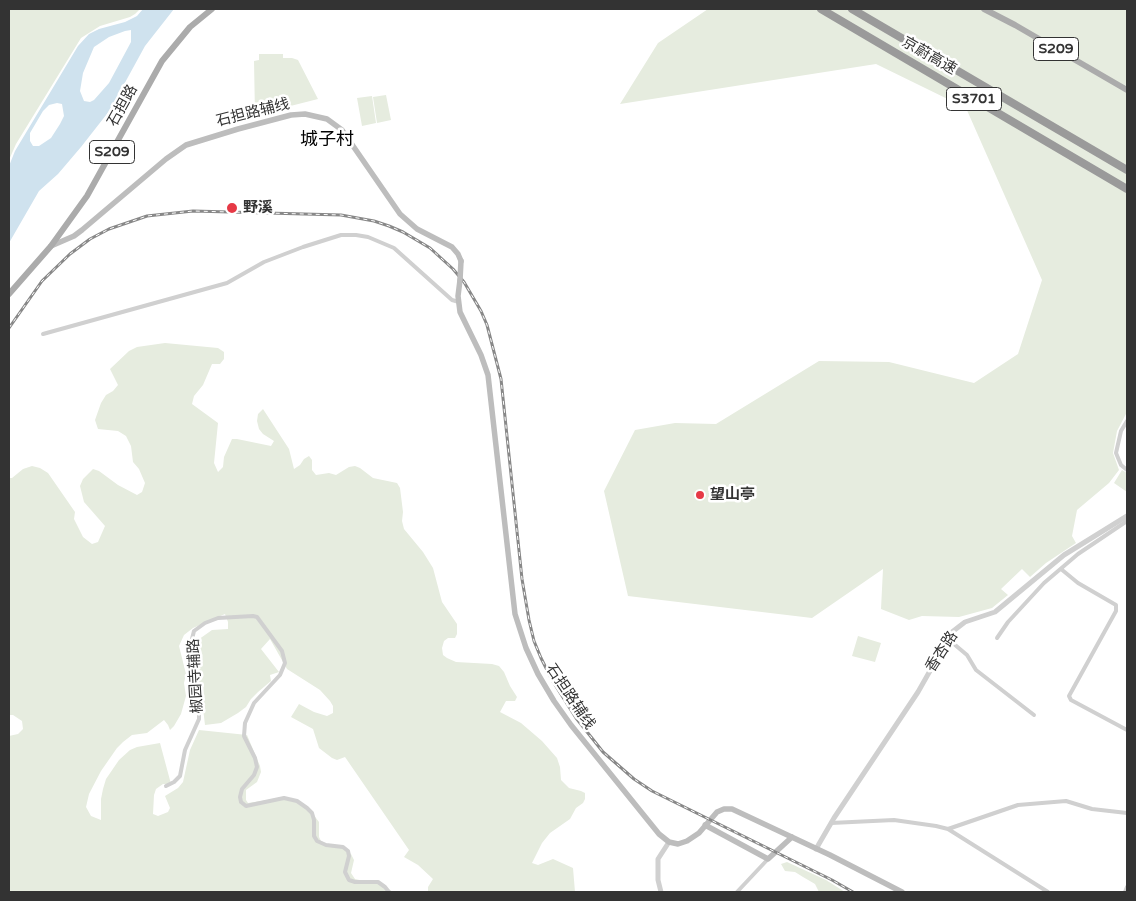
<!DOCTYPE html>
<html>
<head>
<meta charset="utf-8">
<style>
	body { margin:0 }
	#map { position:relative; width:1136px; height:901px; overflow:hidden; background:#fff; font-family:"Varela Round",sans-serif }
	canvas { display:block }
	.frame { position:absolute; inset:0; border:10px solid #333; pointer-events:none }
</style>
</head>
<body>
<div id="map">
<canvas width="1136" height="901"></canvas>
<div class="frame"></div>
</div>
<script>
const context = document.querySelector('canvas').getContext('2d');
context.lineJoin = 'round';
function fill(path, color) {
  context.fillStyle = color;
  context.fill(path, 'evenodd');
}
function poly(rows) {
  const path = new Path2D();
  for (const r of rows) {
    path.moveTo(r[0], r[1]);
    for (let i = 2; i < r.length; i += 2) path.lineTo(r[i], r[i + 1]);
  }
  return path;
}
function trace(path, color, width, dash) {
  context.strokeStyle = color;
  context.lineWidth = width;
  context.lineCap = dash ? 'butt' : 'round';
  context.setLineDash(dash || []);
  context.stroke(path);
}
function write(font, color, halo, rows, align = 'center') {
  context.font = font + ' "Varela Round","Noto Sans SC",sans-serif';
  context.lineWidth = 5;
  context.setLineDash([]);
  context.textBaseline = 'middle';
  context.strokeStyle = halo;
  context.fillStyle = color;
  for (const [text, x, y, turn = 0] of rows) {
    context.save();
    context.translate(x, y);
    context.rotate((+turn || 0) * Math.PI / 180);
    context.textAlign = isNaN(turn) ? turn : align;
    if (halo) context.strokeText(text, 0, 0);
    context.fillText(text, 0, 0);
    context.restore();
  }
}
const green = poly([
	[9,9,140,9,135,14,130,17,100,26,81,38,16,144,9,160],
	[708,9,1127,9,1127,412,1117,431,1113,453,1119,470,1109,483,1077,510,1072,536,1076,543,1046,563,1030,577,1022,569,1001,589,1008,595,992,608,959,617,922,616,909,620,881,609,883,569,812,618,628,596,604,491,635,430,675,423,716,424,819,361,889,362,974,383,1018,354,1042,280,966,108,876,64,620,104,658,43],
	[259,54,283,54,283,58,292,58,298,60,318,99,255,115,254,61,259,60],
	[386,95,391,120,377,123,373,97],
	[372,96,376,123,362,126,357,98],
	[165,343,218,348,224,352,224,359,220,364,212,364,203,385,194,396,192,404,218,423,214,463,218,472,223,467,224,457,232,439,237,439,271,446,274,441,263,434,259,429,257,421,258,414,263,409,289,449,294,469,300,465,304,459,309,456,312,460,312,470,316,475,329,473,336,475,349,467,355,466,360,468,373,478,397,483,400,488,403,512,402,521,404,529,423,552,433,568,442,602,457,624,457,634,455,638,448,638,444,641,442,648,443,655,447,658,456,662,492,664,499,666,504,672,510,686,517,697,515,701,506,701,500,712,521,723,542,741,557,758,560,767,561,780,569,788,581,791,585,793,585,799,583,803,576,808,570,819,550,833,542,843,532,863,538,865,553,859,573,868,575,892,428,892,428,887,433,879,418,865,404,857,409,850,345,757,337,760,332,758,319,748,313,729,291,717,299,704,314,712,327,716,333,713,333,706,330,701,320,690,287,669,270,639,261,649,279,672,270,675,271,681,258,692,251,699,246,707,238,713,221,723,205,725,195,642,212,630,228,629,228,622,225,614,193,628,184,635,179,646,186,674,184,683,186,696,181,714,174,726,170,730,168,725,164,720,147,733,132,735,123,742,117,748,101,771,89,794,86,807,91,816,101,820,101,799,103,789,106,779,119,760,130,750,137,747,160,743,171,784,163,784,156,789,154,795,153,814,158,816,168,812,170,808,165,796,178,788,183,782,190,750,199,730,247,735,260,766,261,772,257,782,246,790,246,800,248,803,274,799,292,800,310,810,319,822,319,837,321,841,326,844,342,847,351,854,354,860,351,873,355,879,382,885,393,892,9,892,9,736,18,734,23,729,22,721,13,715,9,715,9,478,12,478,23,469,32,466,40,468,48,473,75,512,74,519,83,537,92,544,98,542,105,526,84,502,80,486,83,479,93,469,99,471,118,485,137,495,142,492,145,483,139,469,133,462,131,446,126,436,118,431,98,429,95,420,101,403,106,395,113,391,118,385,110,369,129,351,137,347],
	[1122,470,1127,473,1127,492,1114,483],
	[858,636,881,643,875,662,852,656],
	[787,862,826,880,845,892,819,892,815,884,803,877,795,872,785,871,781,864]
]);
const water = poly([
	[143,9,174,9,145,46,110,110,81,147,58,174,39,191,9,243,9,166,15,151,78,46,89,34,99,29,125,22,137,16],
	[131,30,131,42,109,83,94,100,90,102,84,101,80,91,83,73,94,47,109,37,125,31],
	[57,103,62,104,64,116,60,124,51,138,39,146,33,146,30,141,30,133,43,111,49,105]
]);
const minor = poly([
	[43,334,227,283,264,262,303,247,341,235,356,235,368,237,394,248,452,300,459,302],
	[1127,421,1121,431,1116,453,1121,465,1127,470],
	[1061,569,1078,583,1116,605,1116,611,1069,696,1071,700,1127,730],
	[997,638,1008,622,1044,583,1078,554,1127,521],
	[948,639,967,655,976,670,1034,715],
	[166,786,174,782,180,776,185,750,199,719,199,690,192,639,194,631,205,623,218,618,253,616,257,617,282,651,285,663,280,675,254,703,245,723,244,736,255,758,257,767,254,775,242,789,240,797,241,802,246,806,284,798,297,801,307,808,312,813,314,820,314,836,317,841,326,845,343,847,348,851,349,856,345,872,349,880,355,882,378,882,385,887,389,892],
	[831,823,894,820,936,826,948,829,1048,892],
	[948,829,1018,805,1066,801,1092,809,1127,813],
	[737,892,768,859],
	[1125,892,1127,887]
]);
const tertiary = poly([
	[816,849,834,818,918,692,952,632,965,622,995,612,1064,555,1127,516],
	[661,892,658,880,658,859,669,842]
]);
const secondary = poly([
	[51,246,74,236,82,230,166,159,186,145,238,129,291,115,305,114,327,119,342,130,400,214,417,229,452,247,458,254,461,261],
	[460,280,458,296,460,312,481,355,488,375,515,614,526,648,538,674,554,701,571,725,659,834,669,842,678,844,687,841,699,833,717,812,724,809,732,809,830,855,902,892],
	[705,825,768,859,792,837]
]);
const primary = poly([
	[984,9,1015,25,1127,90],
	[9,294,51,246,87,196,162,61,190,27,212,9]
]);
const motorway = poly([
	[821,9,1127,189],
	[852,9,1127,170]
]);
const rail = poly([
	[9,328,42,281,70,254,90,239,109,229,147,216,193,211,341,215,374,221,389,226,403,232,430,248,453,269,464,282,481,311,487,325,501,379,522,579,529,620,534,641,541,658,552,680,576,718,603,752,634,779,652,791,832,880,853,892]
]);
const secondaryBridge = poly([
	[460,280,461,261]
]);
const markers = [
	[232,208,6,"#e63946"],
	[700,495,5,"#e63946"]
];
const shields = [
	[1056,49,45],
	[974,99,55],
	[112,152,45]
];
const shieldNames = [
	["S209",1056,49],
	["S3701",974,99],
	["S209",112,152]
];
const streetNames = [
	["京蔚高速",929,56,30],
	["石担路",123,106,-61],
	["石担路辅线",253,113,-14],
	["香杏路",942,652,-57],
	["椒园寺辅路",196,676,-93],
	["石担路辅线",570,697,56]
];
const poiNames = [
	["野溪",243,208],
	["望山亭",710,495]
];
const quarterNames = [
	["城子村",327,140]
];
fill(green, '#e6ecdf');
fill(water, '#cfe2ee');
trace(minor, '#d0d0d0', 4);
trace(tertiary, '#d0d0d0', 5);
trace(secondary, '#bdbdbd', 5.5);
trace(primary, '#ababab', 6);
trace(motorway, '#9a9a9a', 8);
trace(rail, '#888', 3);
trace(rail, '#fff', 1, [4]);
trace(secondaryBridge, '#bdbdbd', 5.5);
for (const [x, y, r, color] of markers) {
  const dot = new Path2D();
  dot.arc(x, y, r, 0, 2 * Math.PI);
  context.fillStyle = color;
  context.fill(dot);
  trace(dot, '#fff', 2);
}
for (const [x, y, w] of shields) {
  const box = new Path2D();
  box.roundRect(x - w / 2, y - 11.5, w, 23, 4);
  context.fillStyle = '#fff';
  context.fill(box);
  trace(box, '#333', 1);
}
write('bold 14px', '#333', null, shieldNames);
write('15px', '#333', '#fff', streetNames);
write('bold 15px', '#333', '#fff', poiNames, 'left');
write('18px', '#000', '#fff', quarterNames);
</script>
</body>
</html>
